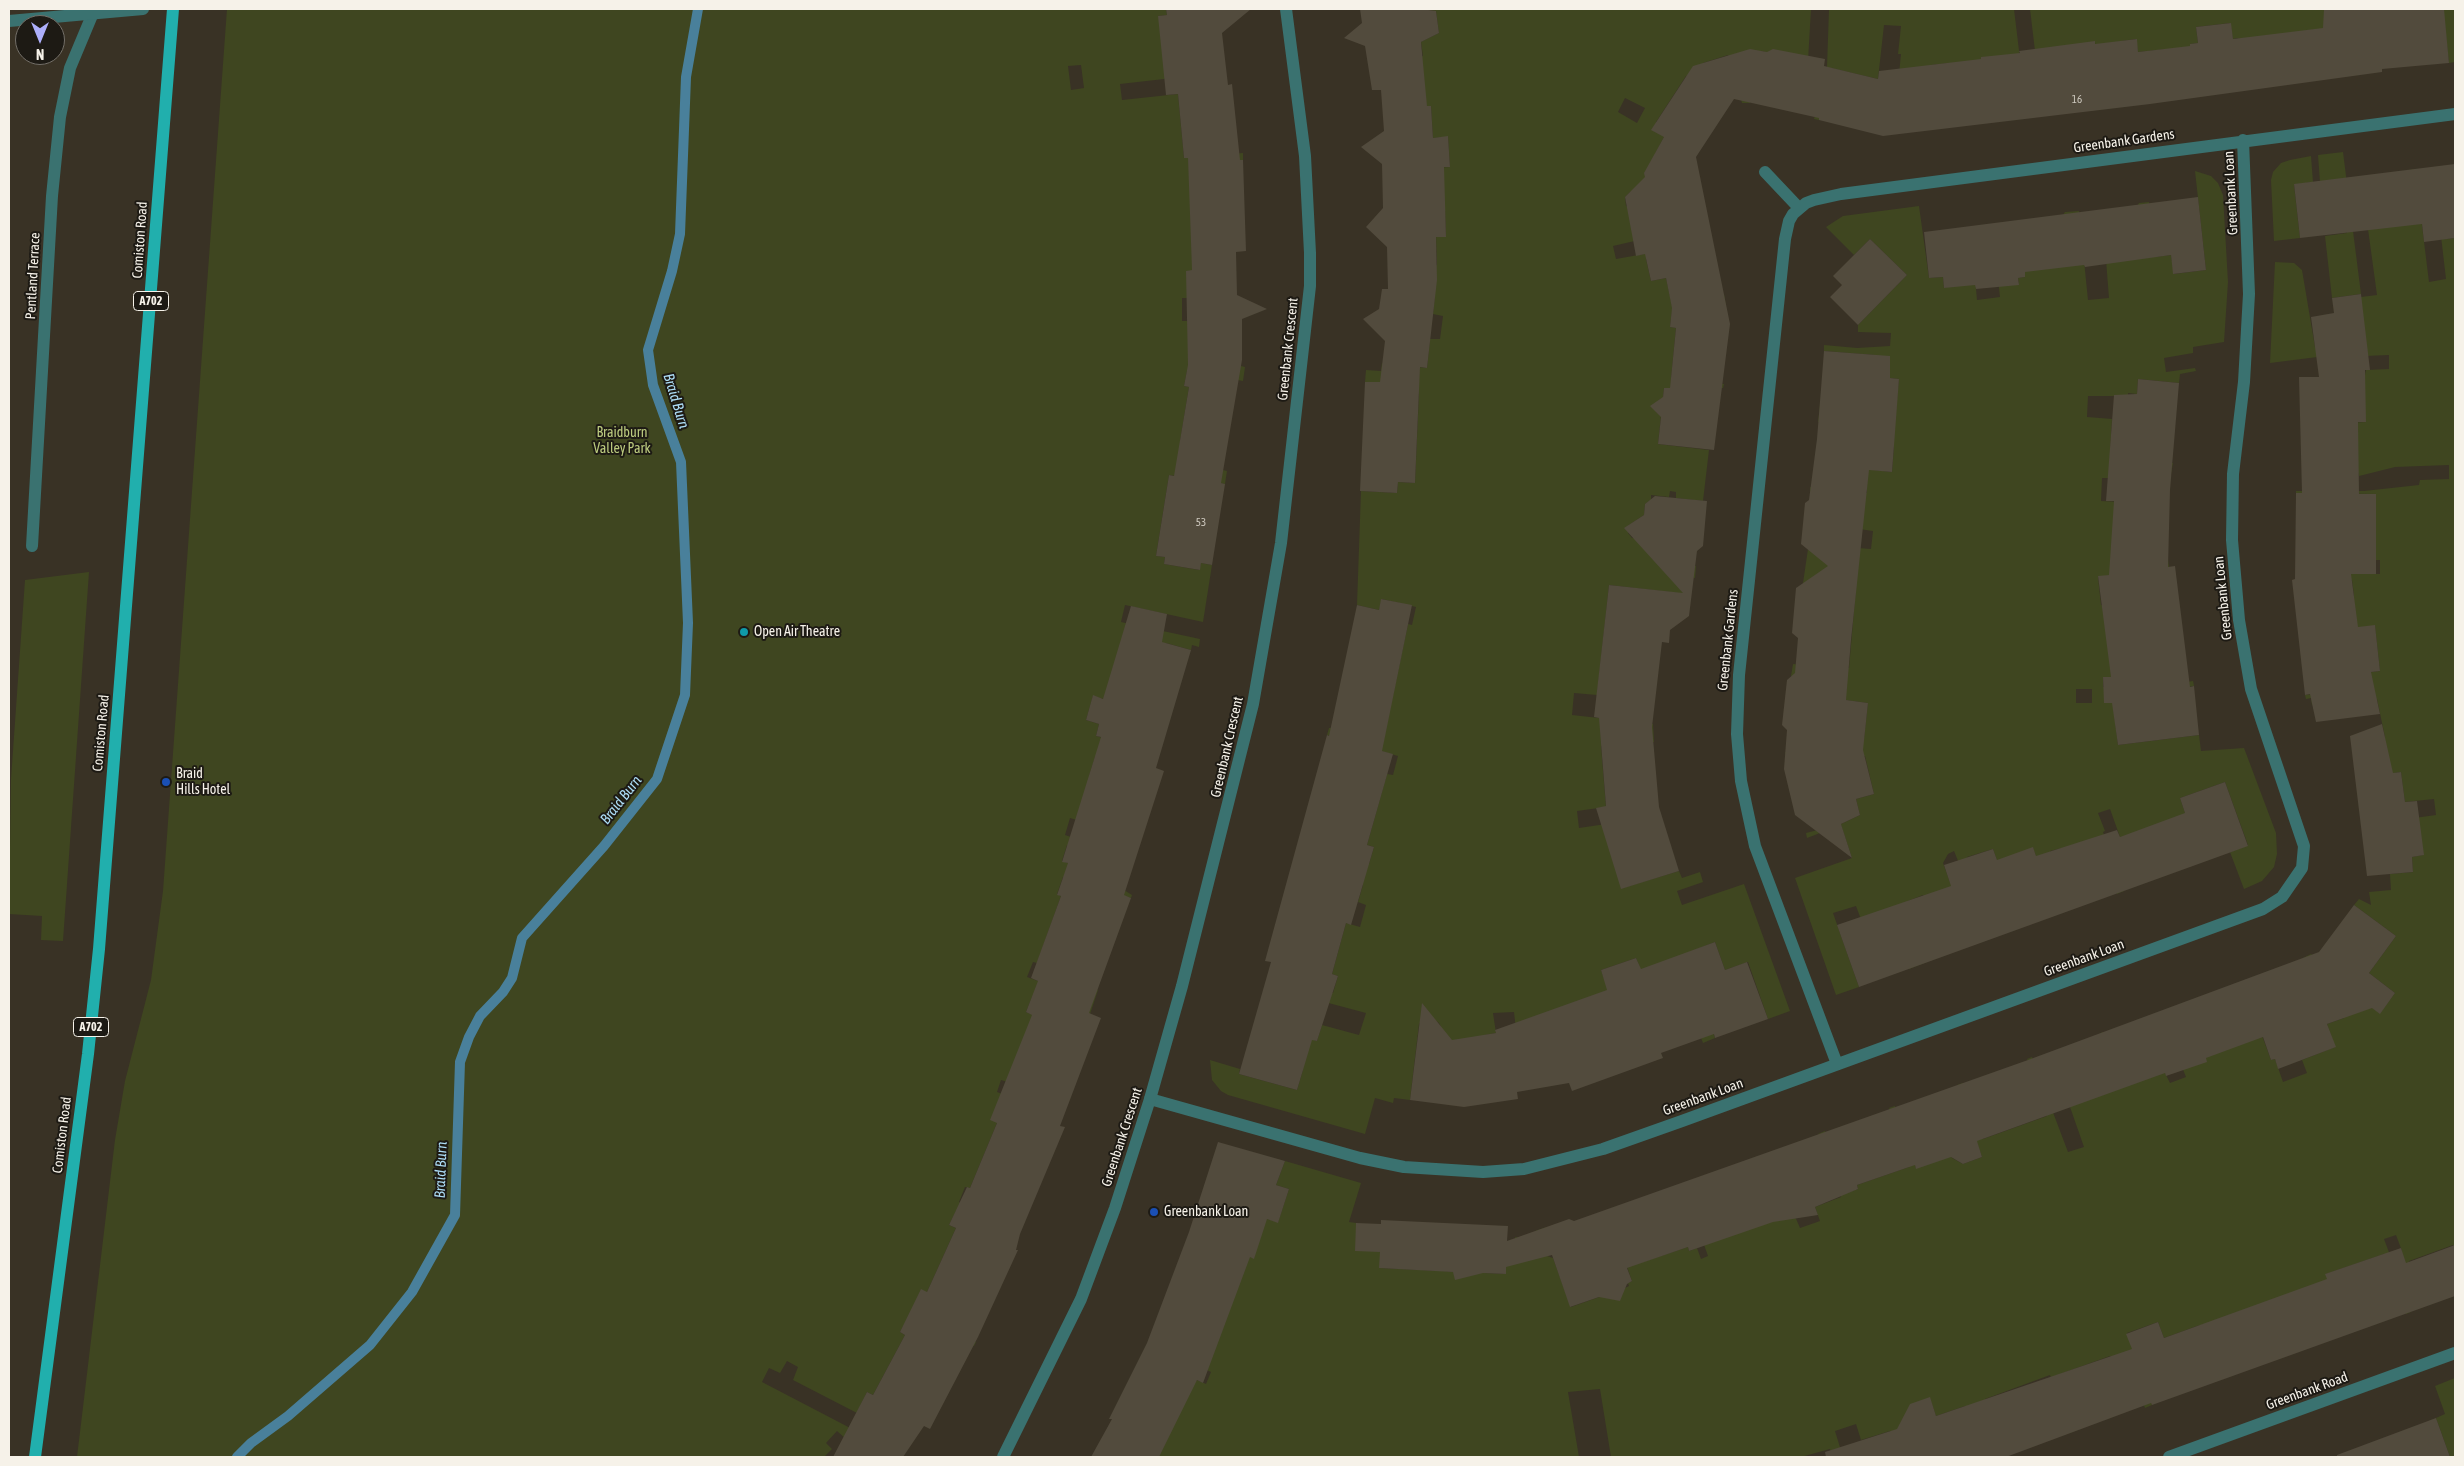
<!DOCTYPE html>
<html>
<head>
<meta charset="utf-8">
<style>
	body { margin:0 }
	#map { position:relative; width:2464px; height:1466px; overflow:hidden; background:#393225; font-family:"Asap Condensed",sans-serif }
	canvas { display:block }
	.frame { position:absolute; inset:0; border:10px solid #f6f2e9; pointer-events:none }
	.north { position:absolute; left:15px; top:15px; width:50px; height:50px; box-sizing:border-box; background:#1d1a14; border:1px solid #747069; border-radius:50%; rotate:180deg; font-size:14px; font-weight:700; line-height:20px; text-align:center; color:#f6f2e9 }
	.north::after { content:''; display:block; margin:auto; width:18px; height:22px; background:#adaffb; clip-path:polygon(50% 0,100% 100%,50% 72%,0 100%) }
</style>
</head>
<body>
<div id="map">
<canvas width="2464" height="1466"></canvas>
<div class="frame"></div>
<div class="north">N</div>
</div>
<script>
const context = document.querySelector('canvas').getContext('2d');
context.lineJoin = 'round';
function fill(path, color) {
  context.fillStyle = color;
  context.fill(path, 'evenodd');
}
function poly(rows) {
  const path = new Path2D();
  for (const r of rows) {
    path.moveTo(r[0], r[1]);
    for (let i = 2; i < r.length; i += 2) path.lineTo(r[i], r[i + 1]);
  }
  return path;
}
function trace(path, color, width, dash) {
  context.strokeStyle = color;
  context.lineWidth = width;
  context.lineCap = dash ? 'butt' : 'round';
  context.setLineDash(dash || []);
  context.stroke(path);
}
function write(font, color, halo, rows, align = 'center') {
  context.font = font + ' "Asap Condensed",sans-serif';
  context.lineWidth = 4;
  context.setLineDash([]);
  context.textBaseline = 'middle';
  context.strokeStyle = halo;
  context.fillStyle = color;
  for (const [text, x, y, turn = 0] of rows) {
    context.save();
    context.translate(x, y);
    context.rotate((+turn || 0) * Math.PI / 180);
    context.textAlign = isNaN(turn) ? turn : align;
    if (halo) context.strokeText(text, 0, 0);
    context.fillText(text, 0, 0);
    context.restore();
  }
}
const green = poly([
	[227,9,1166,9,1167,15,1158,16,1226,72,1120,84,1122,100,1178,94,1184,158,1243,153,1243,160,1211,161,1231,270,1187,271,1187,298,1182,298,1182,321,1187,321,1233,364,1245,367,1243,381,1187,371,1184,386,1189,387,1180,441,1194,444,1223,470,1227,471,1225,484,1169,475,1156,556,1165,557,1164,564,1199,570,1201,563,1212,565,1203,622,1125,605,1121,622,1200,639,1199,647,1192,645,1191,650,1166,643,1162,658,1107,700,1093,696,1086,720,1099,724,1096,736,1128,745,1095,757,1089,776,1094,778,1080,821,1070,818,1065,835,1074,838,1072,846,1067,845,1062,861,1097,873,1132,895,1131,898,1063,877,1057,894,1061,896,1037,963,1033,962,1027,977,1063,990,1068,979,1098,990,1090,1014,1032,997,1026,1012,1033,1015,1008,1082,1001,1080,997,1092,1027,1104,997,1123,970,1188,965,1187,959,1202,986,1213,956,1211,949,1225,956,1228,927,1292,940,1325,976,1342,974,1346,909,1316,900,1332,905,1335,873,1395,867,1392,860,1406,888,1429,793,1380,798,1367,787,1361,780,1373,769,1368,762,1382,879,1443,869,1457,862,1457,864,1455,837,1431,826,1443,832,1449,824,1457,77,1457,115,1140,125,1081,151,980,163,891],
	[1081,65,1084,88,1071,90,1068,66],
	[1421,9,1811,9,1808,61,1761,51,1750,103,1742,103,1728,55,1703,63,1706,73,1686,76,1656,122,1697,154,1664,137,1656,152,1647,189,1630,192,1625,197,1626,206,1633,209,1639,240,1613,246,1616,259,1655,252,1646,259,1651,281,1666,278,1672,305,1724,294,1726,306,1672,311,1670,327,1676,328,1671,379,1724,384,1723,388,1664,388,1663,398,1658,401,1656,412,1661,416,1658,444,1709,450,1703,501,1676,498,1676,492,1670,491,1669,497,1651,495,1651,500,1645,504,1644,515,1629,525,1628,533,1632,538,1647,539,1669,563,1696,566,1695,578,1689,577,1687,594,1609,585,1597,695,1574,693,1572,715,1653,724,1654,742,1601,746,1606,807,1577,811,1579,828,1606,824,1622,888,1679,871,1682,878,1700,872,1703,882,1677,891,1682,905,1744,884,1790,1011,1768,1019,1748,962,1725,970,1715,942,1685,954,1715,1038,1703,1043,1691,1011,1641,970,1636,958,1601,970,1627,1040,1516,1030,1514,1012,1493,1013,1496,1033,1485,1035,1495,1102,1439,1042,1441,1027,1439,1023,1435,1020,1422,1021,1419,1024,1410,1100,1394,1098,1393,1103,1375,1098,1365,1134,1228,1095,1221,1091,1212,1080,1210,1060,1240,1069,1239,1074,1297,1090,1303,1070,1292,1066,1301,1036,1317,1041,1322,1025,1359,1035,1366,1013,1291,993,1293,982,1333,993,1338,976,1332,974,1346,923,1360,927,1366,905,1358,902,1363,885,1329,853,1369,864,1374,847,1367,845,1387,774,1393,775,1398,756,1327,735,1329,728,1387,723,1408,624,1412,625,1416,607,1382,599,1379,610,1357,605,1361,491,1397,493,1398,482,1415,483,1419,393,1401,383,1365,382,1366,370,1381,371,1382,363,1427,368,1430,339,1440,339,1443,316,1433,314,1435,295,1388,267,1437,265,1436,237,1446,236,1445,211,1394,170,1450,167,1448,137,1433,138,1431,106,1427,106,1396,60,1423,56,1421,42,1439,33,1436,11],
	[1625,98,1645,108,1637,123,1618,112],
	[1829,9,2014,9,2021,67,1983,71,1950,63,1931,65,1893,134,1901,54,1898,54,1901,26,1884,25,1878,79,1831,68,1819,120,1814,119,1827,67],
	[2030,9,2325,9,2334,78,2237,38,2233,39,2230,23,2196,27,2198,43,2190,44,2196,96,2168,49,2138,52,2136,39,2122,41,2123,54,2096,54,2095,42,2035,51],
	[2443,9,2455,9,2455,62,2449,63],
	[2343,152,2361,294,2332,298,2325,236,2347,233,2341,180,2320,182,2318,155],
	[2311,156,2313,182,2294,185,2300,238,2274,241,2271,180,2273,172,2281,163,2290,160],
	[2415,169,2429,282,2446,279,2439,219,2447,239,2455,238,2455,1250,2453,1245,2409,1261,2415,1278,2400,1283,2411,1312,2406,1314,2384,1254,2326,1274,2332,1293,2197,1326,2164,1338,2158,1322,2127,1333,2152,1405,2145,1408,2135,1380,2110,1356,2060,1374,2080,1429,2070,1433,2050,1375,1985,1399,2005,1457,1997,1457,1990,1436,1965,1406,1936,1416,1931,1402,1907,1410,1923,1457,1915,1457,1907,1433,1893,1438,1890,1431,1861,1440,1856,1424,1835,1431,1843,1457,1833,1457,1830,1449,1801,1457,1611,1457,1600,1389,1568,1392,1579,1457,1154,1457,1132,1447,1197,1380,1206,1384,1211,1372,1181,1358,1224,1249,1254,1258,1264,1218,1278,1222,1289,1189,1276,1185,1285,1161,1361,1183,1349,1222,1356,1223,1380,1252,1380,1268,1505,1274,1506,1257,1514,1257,1515,1237,1520,1238,1542,1257,1535,1231,1547,1227,1544,1233,1547,1256,1553,1258,1571,1307,1605,1295,1610,1299,1617,1299,1623,1289,1629,1286,1628,1283,1632,1281,1627,1267,1688,1247,1689,1251,1697,1248,1701,1259,1708,1256,1682,1183,1794,1214,1800,1228,1820,1221,1815,1207,1841,1197,1818,1134,1825,1131,1846,1193,1858,1189,1857,1185,1909,1167,1889,1108,1895,1106,1916,1168,1949,1151,1952,1158,1963,1164,1982,1157,1957,1085,1963,1083,1983,1139,2047,1116,2027,1059,2032,1057,2068,1152,2084,1147,2070,1107,2095,1036,2103,1032,2112,1058,2165,1073,2170,1083,2186,1077,2182,1067,2206,1058,2242,981,2271,1060,2275,1059,2283,1082,2307,1073,2302,1060,2335,1047,2327,1024,2344,1018,2338,1000,2320,1006,2303,958,2311,954,2334,980,2380,1013,2395,993,2369,973,2396,936,2354,905,2359,899,2371,905,2369,892,2391,890,2390,874,2413,872,2412,857,2423,855,2407,819,2436,815,2434,799,2405,802,2401,772,2380,775,2385,737,2377,699,2312,705,2311,698,2306,699,2305,695,2330,692,2350,675,2380,671,2375,626,2344,629,2354,595,2352,580,2338,582,2349,574,2380,574,2380,560,2349,561,2343,542,2376,541,2376,494,2296,493,2296,491,2364,491,2419,485,2420,480,2449,479,2449,465,2395,467,2359,476,2346,423,2366,422,2345,376,2365,375,2366,370,2389,369,2389,355,2365,356,2365,351,2270,363,2275,262,2294,263,2302,270,2315,347,2361,297,2377,295,2368,229,2414,224,2409,170],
	[2396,1235,2402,1251,2390,1255,2384,1239],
	[2195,171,2211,176,2218,183,2223,195,2228,282,2224,342,2193,347,2193,353,2164,358,2166,372,2195,368,2196,371,2180,374,2179,383,2138,379,2137,394,2128,393,2128,396,2088,396,2087,417,2112,419,2110,454,2173,463,2170,479,2102,478,2101,501,2121,502,2139,558,2168,559,2169,567,2098,577,2101,605,2134,608,2112,677,2103,677,2103,687,2168,685,2193,681,2194,686,2112,696,2118,745,2199,735,2201,751,2244,748,2276,833,2277,854,2274,867,2262,881,2244,889,2230,852,2248,845,2225,782,2180,798,2193,836,2120,837,2110,809,2098,813,2105,831,2103,832,2124,891,2117,894,2099,844,2064,851,2062,848,2050,851,2061,883,2048,888,2033,848,2001,872,1993,849,1967,857,1963,873,1954,851,1948,854,1943,863,1953,890,1925,900,1923,895,1908,901,1907,906,1927,962,1909,969,1889,913,1862,922,1856,906,1833,913,1859,987,1836,995,1795,878,1852,858,1841,825,1807,838,1806,833,1841,824,1860,815,1856,799,1874,794,1865,756,1789,770,1785,752,1819,749,1864,738,1868,703,1845,700,1847,681,1791,676,1793,664,1849,668,1856,588,1803,583,1808,549,1857,554,1858,548,1871,549,1873,531,1859,529,1810,494,1810,487,1867,493,1867,487,1862,486,1864,469,1892,472,1894,447,1877,428,1818,422,1820,405,1870,409,1896,408,1899,379,1873,376,1875,355,1824,351,1824,345,1857,348,1890,346,1891,333,1858,332,1858,325,1907,275,1870,239,1854,255,1826,227,1843,216,1919,206,1929,278,1943,277,1944,288,1975,278,1977,300,2000,297,1992,224,2019,284,2018,278,2025,277,2025,272,2065,212,2079,211,2088,300,2109,298,2106,260,2139,203,2149,202,2155,257,2171,255,2174,274,2206,270],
	[2076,689,2092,689,2092,703,2076,703],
	[89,572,63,941,41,940,42,916,9,914,11,779,25,580],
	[2455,1378,2455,1457,2450,1457,2436,1418,2445,1414,2435,1386]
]);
const stream = poly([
	[237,1457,251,1443,288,1416,370,1345,412,1292,455,1215,460,1062,469,1037,480,1016,503,992,512,978,522,938,604,846,657,779,685,695,688,623,681,462,653,385,648,350,672,271,680,234,686,77,698,9]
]);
const building = poly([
	[1166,9,1251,9,1222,33,1228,85,1232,84,1240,160,1243,160,1246,251,1236,252,1237,295,1267,309,1242,319,1242,360,1221,483,1225,484,1212,565,1201,563,1200,570,1164,564,1165,557,1156,556,1169,475,1174,476,1189,387,1184,386,1188,365,1186,271,1192,270,1188,158,1184,158,1178,94,1166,95,1158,16,1167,15],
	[1360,9,1421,9,1436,11,1439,33,1421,42,1427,106,1431,106,1433,138,1448,136,1450,167,1444,167,1446,237,1436,237,1437,280,1427,368,1420,367,1415,483,1398,482,1397,493,1360,491,1365,382,1380,382,1385,341,1363,319,1379,309,1382,289,1388,289,1387,247,1366,227,1383,208,1382,164,1361,147,1384,131,1381,90,1372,90,1365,46,1344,38,1362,23],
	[2324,9,2444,9,2449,63,2382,69,2382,72,2150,104,1883,136,1819,120,1819,118,1734,99,1696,157,1730,324,1714,450,1658,444,1661,417,1650,406,1663,397,1664,388,1670,388,1676,328,1670,327,1672,308,1666,278,1651,281,1645,254,1636,256,1625,197,1645,177,1644,173,1664,137,1651,130,1693,66,1750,49,1767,52,1773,49,1825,59,1824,66,1878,79,1879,71,1981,59,1981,57,2020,53,2019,51,2095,41,2095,44,2137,39,2138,52,2190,46,2190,44,2198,43,2196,27,2231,23,2233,39,2323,28],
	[2455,164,2455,238,2424,242,2422,224,2300,238,2294,184],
	[2198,197,2206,270,2173,274,2171,255,2085,267,2084,265,2025,272,2025,277,2018,278,2019,285,1976,289,1975,285,1944,288,1943,277,1929,278,1924,232],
	[1870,239,1907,275,1858,325,1830,297,1842,285,1833,276],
	[2361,294,2370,370,2365,370,2366,422,2358,422,2359,494,2376,494,2376,574,2351,574,2358,627,2375,625,2380,671,2371,672,2380,714,2316,722,2310,694,2305,695,2292,580,2295,579,2296,493,2302,493,2299,377,2319,377,2311,317,2334,313,2332,298],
	[1824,351,1890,356,1890,378,1899,379,1892,472,1869,470,1851,640,1846,700,1868,703,1863,750,1874,794,1856,799,1860,815,1841,824,1852,858,1795,815,1784,769,1787,730,1782,725,1787,680,1795,673,1798,638,1792,633,1796,588,1828,566,1801,544,1805,503,1809,500,1817,439],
	[2138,379,2179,383,2170,490,2168,567,2175,566,2190,687,2194,686,2199,735,2118,745,2112,703,2104,703,2103,677,2111,677,2098,576,2109,575,2114,501,2106,501,2114,395,2137,394],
	[1655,496,1707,501,1703,546,1697,551,1689,616,1670,630,1669,643,1662,642,1652,727,1659,807,1679,871,1621,889,1596,808,1606,806,1599,718,1594,717,1609,585,1683,593,1624,528,1644,515,1645,504],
	[1381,599,1412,605,1382,751,1393,754,1367,845,1374,847,1351,925,1346,923,1332,974,1338,976,1317,1041,1312,1040,1297,1090,1239,1074,1271,962,1265,961,1327,735,1329,736,1357,605,1379,610],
	[1131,606,1167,614,1162,642,1191,650,1156,768,1164,771,1124,895,1131,898,1089,1013,1101,1018,1060,1126,1065,1127,1020,1234,1016,1250,1018,1250,978,1337,930,1429,924,1426,903,1457,833,1457,867,1392,873,1395,905,1335,900,1332,921,1289,927,1292,956,1228,949,1225,967,1187,970,1188,997,1123,990,1120,1032,1015,1026,1012,1038,981,1031,978,1061,896,1057,895,1068,863,1062,862,1101,737,1096,736,1099,724,1086,720,1093,695,1103,699],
	[2382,724,2393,773,2401,772,2405,802,2417,801,2424,855,2412,857,2413,872,2367,876,2350,736],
	[2225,782,2248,846,1859,987,1837,925,1951,886,1944,865,1993,849,1997,860,2033,847,2036,856,2117,830,2120,837,2185,813,2180,798],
	[2354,905,2396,936,2369,973,2395,993,2380,1014,2372,1008,2327,1024,2336,1047,2278,1069,2275,1059,2271,1060,2263,1037,2206,1058,2207,1062,2166,1076,2165,1073,1977,1141,1982,1157,1963,1164,1951,1157,1916,1169,1915,1165,1857,1185,1858,1189,1815,1207,1818,1215,1773,1222,1689,1251,1688,1247,1627,1268,1632,1281,1627,1284,1620,1301,1599,1297,1570,1307,1552,1255,1506,1267,1506,1274,1483,1273,1455,1280,1453,1272,1379,1268,1380,1252,1355,1251,1356,1223,1381,1224,1381,1220,1508,1226,1507,1241,1569,1219,1574,1221,2028,1060,2319,952],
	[1715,942,1725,970,1747,962,1768,1019,1715,1038,1714,1034,1661,1053,1663,1058,1572,1091,1569,1083,1517,1092,1518,1099,1464,1107,1410,1100,1422,1003,1452,1040,1496,1033,1495,1030,1607,990,1601,970,1636,958,1641,969],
	[1218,1142,1285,1161,1276,1185,1289,1189,1278,1223,1267,1219,1254,1259,1250,1257,1203,1383,1197,1380,1159,1457,1091,1457,1112,1419,1109,1419,1147,1343,1189,1232],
	[2455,1245,2455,1296,2152,1405,2151,1403,2006,1457,1826,1457,1825,1452,1897,1429,1910,1404,1930,1397,1936,1416,2132,1349,2126,1334,2158,1322,2164,1338,2327,1279,2325,1274,2401,1248,2406,1263],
	[2436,1418,2450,1457,2337,1457,2337,1455]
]);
const minor = poly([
	[1765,172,1799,208],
	[32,546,52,196,60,117,70,68,93,13],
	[1837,1064,1755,846,1741,781,1737,734,1739,675,1785,239,1789,221,1793,214,1806,203,1814,200,1841,194,2455,114],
	[1150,1099,1360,1158,1404,1167,1483,1172,1524,1169,1603,1149,1682,1121,2263,909,2282,897,2302,868,2304,846,2251,689,2239,620,2232,540,2233,474,2244,382,2249,294,2243,140],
	[2169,1457,2455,1353]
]);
const tertiary = poly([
	[9,21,143,9],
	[1003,1457,1081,1299,1115,1208,1150,1099,1182,986,1253,704,1281,543,1310,286,1310,253,1305,156,1286,9]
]);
const primary = poly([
	[35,1457,88,1054,99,949,173,9]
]);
const markers = [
	[744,632,5,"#0f9aa8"],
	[166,782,5,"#1a4fb4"],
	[1154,1212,5,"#1a4fb4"]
];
const numberNames = [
	["16",2077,100],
	["53",1201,523]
];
const shields = [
	[151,301,35],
	[91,1027,35]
];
const shieldNames = [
	["A702",151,301],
	["A702",91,1027]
];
const streetNames = [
	["Greenbank Gardens",2124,141,-8],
	["Greenbank Loan",2231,193,-93],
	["Comiston Road",140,240,-86],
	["Pentland Terrace",33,276,-87],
	["Greenbank Crescent",1288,349,-84],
	["Greenbank Loan",2223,598,-96],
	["Greenbank Gardens",1728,640,-84],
	["Comiston Road",101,733,-85],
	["Greenbank Crescent",1227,747,-77],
	["Greenbank Loan",2084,958,-20],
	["Greenbank Loan",1703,1097,-20],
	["Comiston Road",62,1135,-83],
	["Greenbank Crescent",1122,1137,-72],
	["Greenbank Road",2307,1391,-20]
];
const parkNames = [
	["Braidburn",622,433],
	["Valley Park",622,449]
];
const poiNames = [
	["Open Air Theatre",754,632],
	["Braid",176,774],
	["Hills Hotel",176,790],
	["Greenbank Loan",1164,1212]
];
const waterNames = [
	["Braid Burn",676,401,73],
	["Braid Burn",621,800,-52],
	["Braid Burn",441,1170,-88]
];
fill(green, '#3f4620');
trace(stream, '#49809b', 10);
fill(building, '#524b3d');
trace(minor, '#3a7270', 12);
trace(tertiary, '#3a7270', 12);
trace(primary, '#21afad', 12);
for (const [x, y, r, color] of markers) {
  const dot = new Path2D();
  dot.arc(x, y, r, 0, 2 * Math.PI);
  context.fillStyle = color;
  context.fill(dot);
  trace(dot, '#1d1a14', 2);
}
write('11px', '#cdc8be', null, numberNames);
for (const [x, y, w] of shields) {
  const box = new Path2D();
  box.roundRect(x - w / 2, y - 9.5, w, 19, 4);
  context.fillStyle = '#1d1a14';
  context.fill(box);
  trace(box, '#f6f2e9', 1);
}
write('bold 12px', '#f6f2e9', null, shieldNames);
write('14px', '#f6f2e9', '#1d1a14', streetNames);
write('14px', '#bccb7f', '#1d1a14', parkNames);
write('14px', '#f6f2e9', '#1d1a14', poiNames, 'left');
write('italic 15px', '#acdcf5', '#1d1a14', waterNames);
</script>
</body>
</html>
